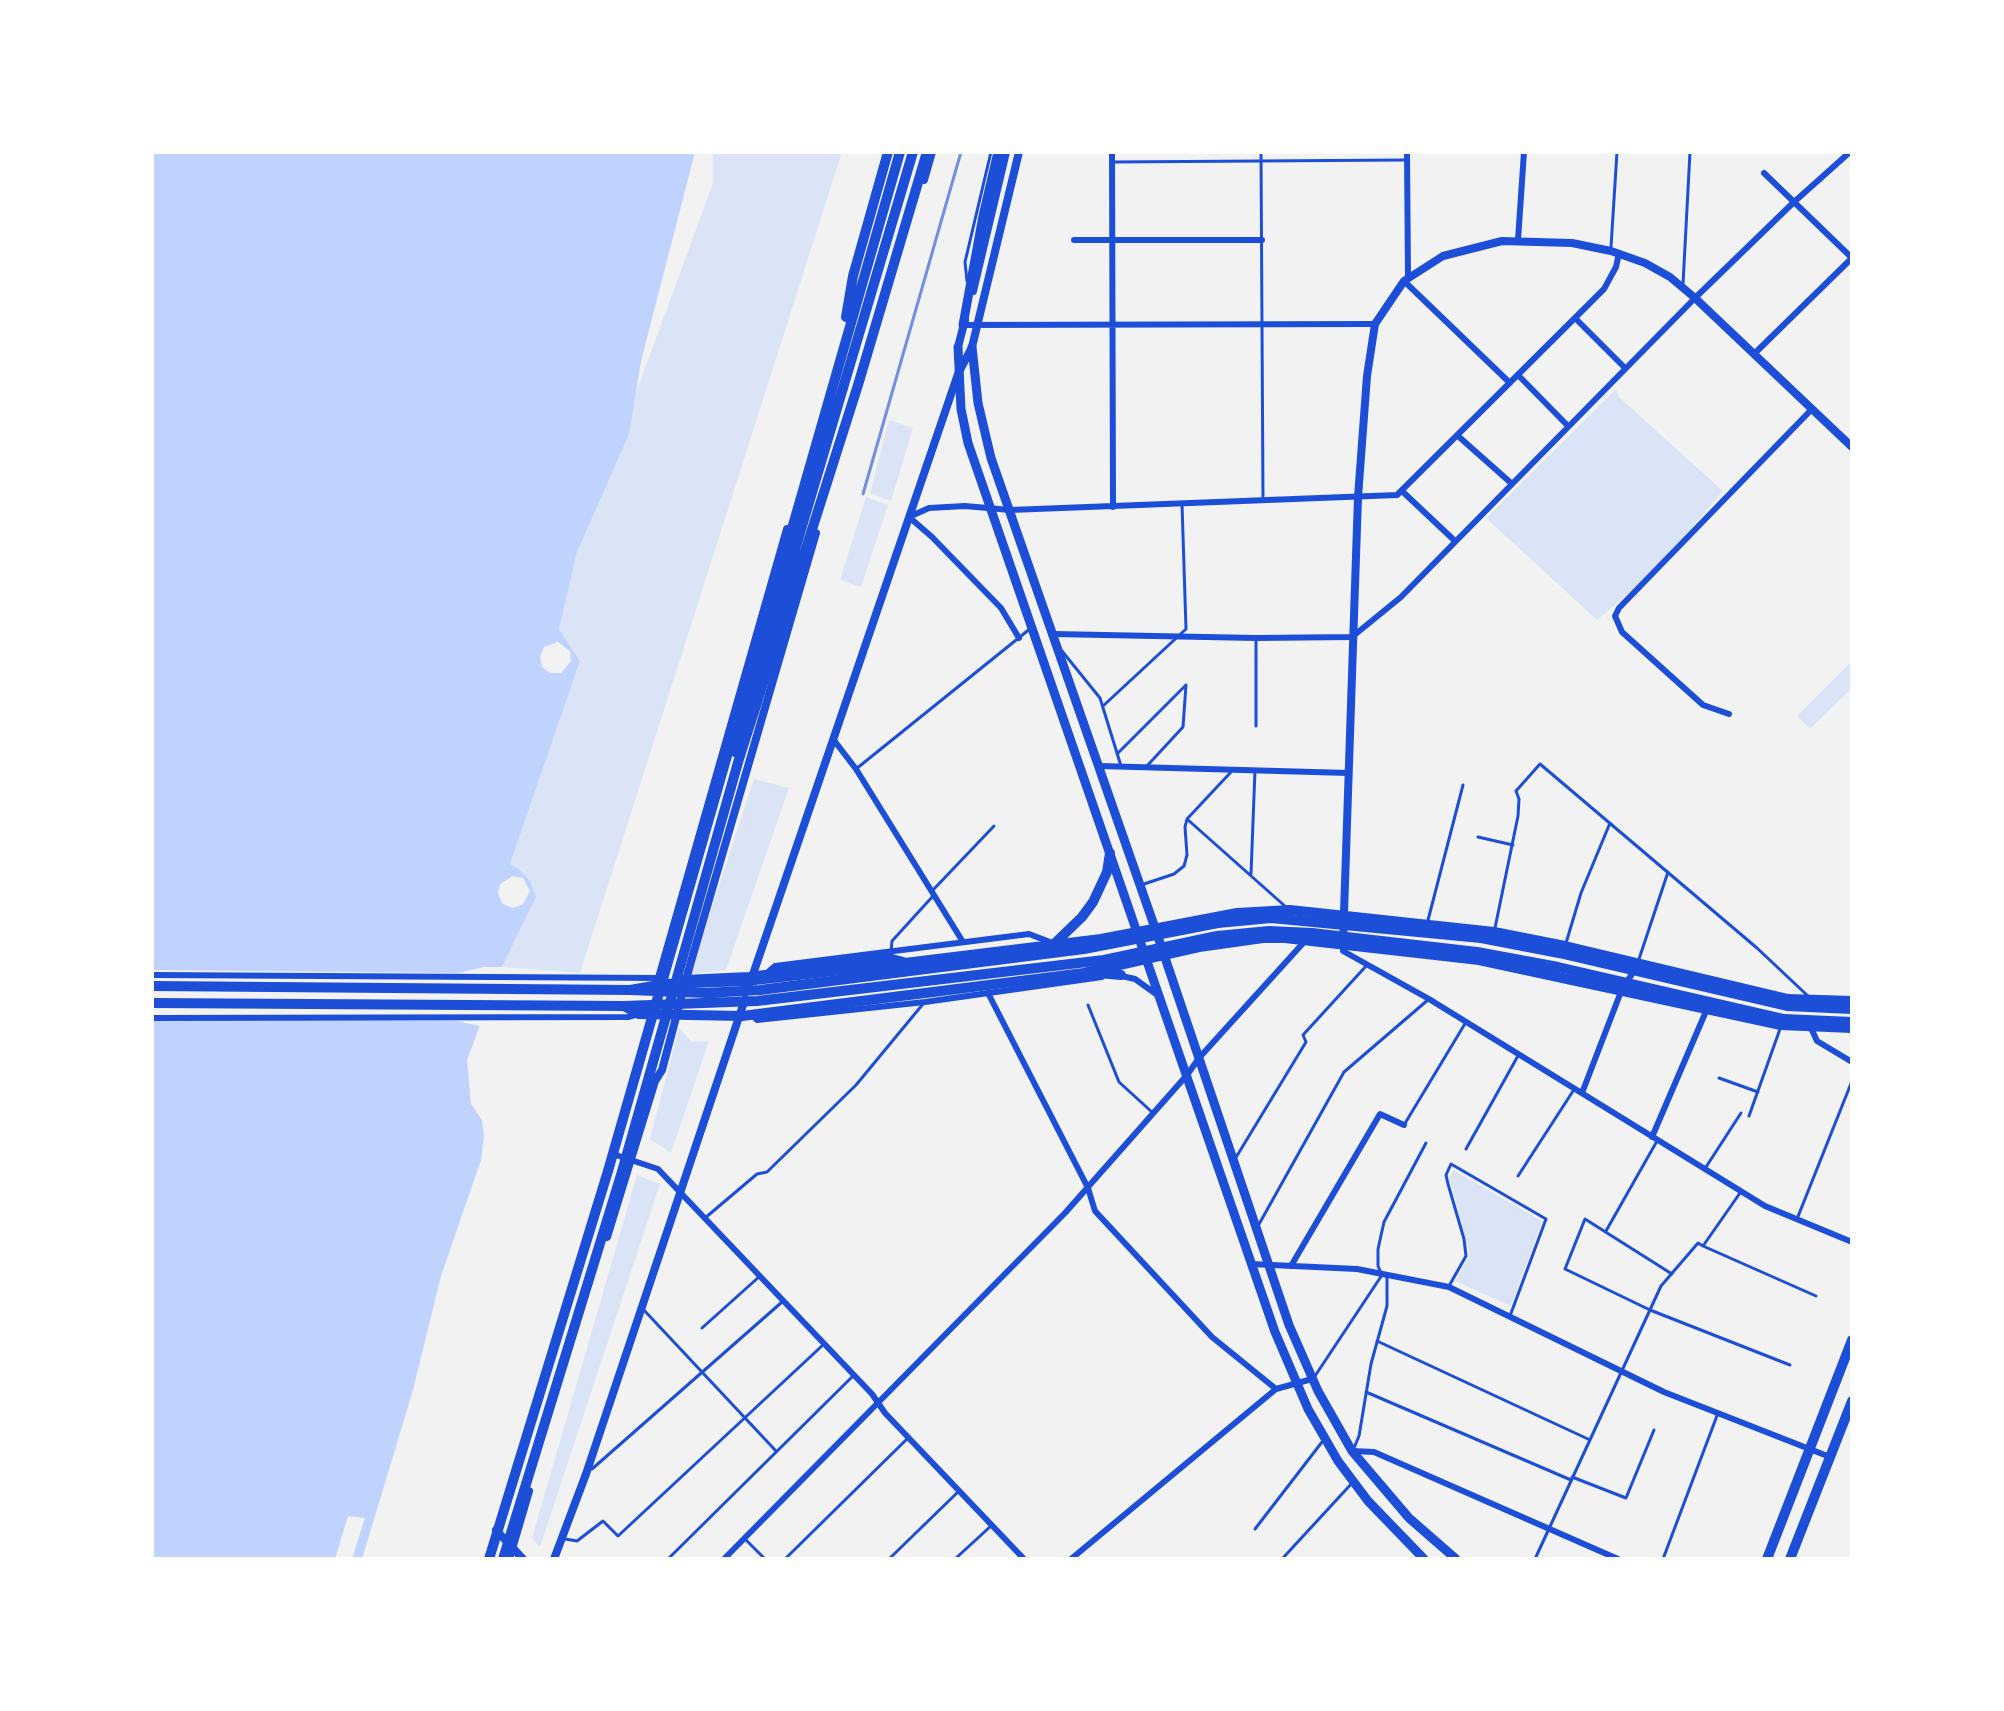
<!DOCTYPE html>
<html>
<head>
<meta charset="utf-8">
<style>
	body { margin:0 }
	#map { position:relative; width:2004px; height:1711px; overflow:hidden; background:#f2f2f2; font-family:"Source Sans 3",sans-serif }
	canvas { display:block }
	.frame { position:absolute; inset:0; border:154px solid #fff; pointer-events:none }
</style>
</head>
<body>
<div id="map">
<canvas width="2004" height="1711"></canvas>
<div class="frame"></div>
</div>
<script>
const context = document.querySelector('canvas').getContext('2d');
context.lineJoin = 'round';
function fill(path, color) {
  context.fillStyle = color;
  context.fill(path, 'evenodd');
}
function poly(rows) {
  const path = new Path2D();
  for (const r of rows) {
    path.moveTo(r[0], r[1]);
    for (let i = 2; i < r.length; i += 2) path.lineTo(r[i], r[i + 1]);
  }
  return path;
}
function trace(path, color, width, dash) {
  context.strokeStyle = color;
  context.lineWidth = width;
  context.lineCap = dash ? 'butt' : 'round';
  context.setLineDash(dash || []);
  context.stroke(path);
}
const green = poly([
	[713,152,842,152,580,973,502,967,536,897,519,869,510,864,580,661,559,629,564,589,713,183],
	[1616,389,1619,397,1723,491,1652,574,1597,620,1486,518],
	[889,420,913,428,891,501,870,493],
	[866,497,888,505,861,587,840,580],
	[1852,661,1852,688,1810,729,1797,716],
	[754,779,789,788,726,970,690,974],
	[679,1028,692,1042,709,1041,671,1153,650,1139],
	[1453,1170,1542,1221,1511,1306,1455,1281,1470,1255,1449,1177],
	[637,1175,660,1184,540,1547,532,1538]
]);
const water = poly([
	[152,152,695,152,641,361,629,434,577,552,559,629,580,661,510,864,519,869,530,881,536,897,502,967,467,1060,471,1104,482,1120,484,1135,481,1160,441,1276,413,1390,362,1559,152,1559],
	[558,642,570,651,571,661,561,673,550,673,542,667,540,657,544,647],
	[513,876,523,878,530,891,523,904,513,908,503,904,498,894,500,884]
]);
const pier = poly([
	[484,967,507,967,484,1027,457,1021,152,1019,152,970,458,973],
	[348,1516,365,1518,352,1559,335,1559]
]);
const service = poly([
	[1261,152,1263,500],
	[1112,162,1405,160],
	[1611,247,1617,152],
	[967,281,965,262,991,152],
	[1683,284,1690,152],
	[1062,651,1100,698,1121,766],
	[1103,706,1186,629,1182,504],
	[1256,726,1256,638],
	[1118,753,1186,685],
	[1146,767,1183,727,1186,685],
	[856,769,1031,628],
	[1187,819,1286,907],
	[1478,837,1513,845],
	[1251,874,1255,770],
	[1144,884,1174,874,1184,866,1187,855,1185,827,1187,819,1231,772],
	[933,890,994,826],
	[1427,924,1463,785],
	[1495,928,1518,816,1519,799,1516,791,1540,764,1757,948,1809,997],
	[1566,943,1581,893,1610,823],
	[891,952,892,941,933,896],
	[1639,959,1668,872],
	[1088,1005,1119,1082,1153,1113],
	[1719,1078,1758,1092],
	[1749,1116,1780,1029],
	[1404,1125,1466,1022],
	[1466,1149,1519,1054],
	[1235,1159,1306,1042,1303,1035,1367,965],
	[1706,1167,1741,1113],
	[1518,1176,1575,1088],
	[705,1218,757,1174,767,1172,856,1085,923,1004],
	[1797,1219,1852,1081],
	[1258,1226,1344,1072,1429,999],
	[1606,1231,1657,1141],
	[1703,1246,1816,1296],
	[1672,1274,1585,1219,1565,1269,1650,1310,1790,1365],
	[1449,1286,1466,1256,1464,1239,1448,1184,1446,1175,1451,1164,1546,1219,1510,1316],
	[642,1308,776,1451],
	[702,1328,760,1276],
	[1377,1341,1588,1439],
	[1315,1376,1382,1275,1378,1266,1378,1249,1384,1222,1426,1143],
	[1366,1392,1571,1480],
	[1354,1448,1359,1436,1371,1364,1387,1306,1387,1276],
	[592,1469,782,1302],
	[1572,1477,1626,1498,1654,1430],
	[1255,1529,1322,1442],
	[565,1539,577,1541,603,1521,618,1536,824,1344],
	[745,1539,765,1559],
	[668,1559,853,1376],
	[785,1559,908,1438],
	[889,1559,959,1491],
	[955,1559,992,1525],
	[1282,1559,1353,1482],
	[1535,1559,1661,1286,1698,1243,1703,1246,1740,1193],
	[1663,1559,1718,1413]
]);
const minor = poly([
	[1112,152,1113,507],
	[1407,152,1408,277],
	[1764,173,1852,258],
	[1074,240,1262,240],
	[1518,240,1524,152],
	[1404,281,1510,383],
	[1575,318,1625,368],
	[963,325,1375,324],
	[1754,354,1852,258],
	[1518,375,1568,426],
	[1458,436,1511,483],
	[1403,492,1455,541],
	[1053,634,1256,638,1352,637,1401,597,1695,298,1794,202,1850,152],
	[1019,638,1001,608,932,537,909,517,929,508,965,506,1010,510,1397,495,1604,289,1616,267,1619,253],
	[1729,714,1703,705,1622,632,1615,616,1619,608,1812,409],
	[833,739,856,769,963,942],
	[1099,766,1349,773],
	[1343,943,1343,951,1429,999,1765,1206,1852,1242],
	[768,972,775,966,1029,934,1050,942],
	[152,975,660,978],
	[1117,975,1135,979,1156,994],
	[684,978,749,975,891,957,903,960],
	[988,993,1088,1188,1095,1211,1212,1337,1276,1389],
	[751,1014,757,1020,925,1002,1102,977],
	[152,1018,628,1017,639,1014],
	[1811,1028,1817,1041,1852,1062],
	[1582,1093,1622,989,1636,968],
	[1652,1137,1707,1009],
	[613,1154,658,1169,872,1394,885,1413,1024,1559],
	[1251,1264,1357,1269,1449,1287,1664,1392,1830,1457],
	[1291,1266,1380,1114,1404,1125],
	[1352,1451,1374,1452,1618,1559],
	[724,1559,1065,1213,1187,1075,1199,1058,1305,941],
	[1071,1559,1276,1389,1312,1379]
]);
const tertiary = poly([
	[924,180,932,152],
	[973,291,1006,152],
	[958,347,965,320],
	[1343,942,1358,497,1367,376,1375,324,1404,281,1443,256,1502,241,1572,243,1611,251,1645,263,1670,277,1695,298,1852,447],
	[658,981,787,529],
	[750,983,958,374,972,347,1019,152],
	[607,1237,655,1081,662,1070,690,965,816,533],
	[496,1530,523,1559],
	[509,1559,529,1491],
	[554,1559,586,1474,745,999]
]);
const secondary = poly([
	[963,325,983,216,998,152],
	[958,347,961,409,968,443,1275,1332,1308,1409,1338,1461,1368,1501,1424,1559],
	[972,347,978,403,991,458,1155,928,1289,1325,1318,1391,1352,1451,1409,1518,1456,1559]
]);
const primary = poly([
	[1054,944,1082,917,1093,902,1107,872,1110,853],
	[1098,973,1121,975],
	[152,986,630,990,665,984,746,981,913,962,1101,939,1237,913,1290,910,1494,932,1565,946,1788,999,1852,1001],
	[152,1003,624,1006,639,1014,742,1016,1084,973,1199,947,1263,938,1285,938,1479,960,1781,1025,1852,1028],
	[1767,1559,1852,1340],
	[1790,1559,1852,1401]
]);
const trunk = poly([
	[846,317,853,276,888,152],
	[735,752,913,152],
	[630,990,706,993,760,990,1084,949,1218,923,1271,918,1481,938,1559,953,1787,1006,1852,1009],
	[624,1006,757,1001,1104,960,1217,936,1269,931,1312,933,1477,952,1558,967,1784,1019,1852,1022],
	[489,1559,608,1171,900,152],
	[503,1559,621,1175,739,759,858,385,927,152]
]);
const rail = poly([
	[863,494,961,152]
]);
fill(green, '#dbe4f7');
fill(water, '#bfd3fe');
fill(pier, '#f2f2f2');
trace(service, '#1d4ed8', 3);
trace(minor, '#1d4ed8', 6);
trace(tertiary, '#1d4ed8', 8);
trace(secondary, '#1d4ed8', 9);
trace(primary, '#1d4ed8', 10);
trace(trunk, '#1d4ed8', 10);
trace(rail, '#7290e2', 3);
</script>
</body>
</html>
